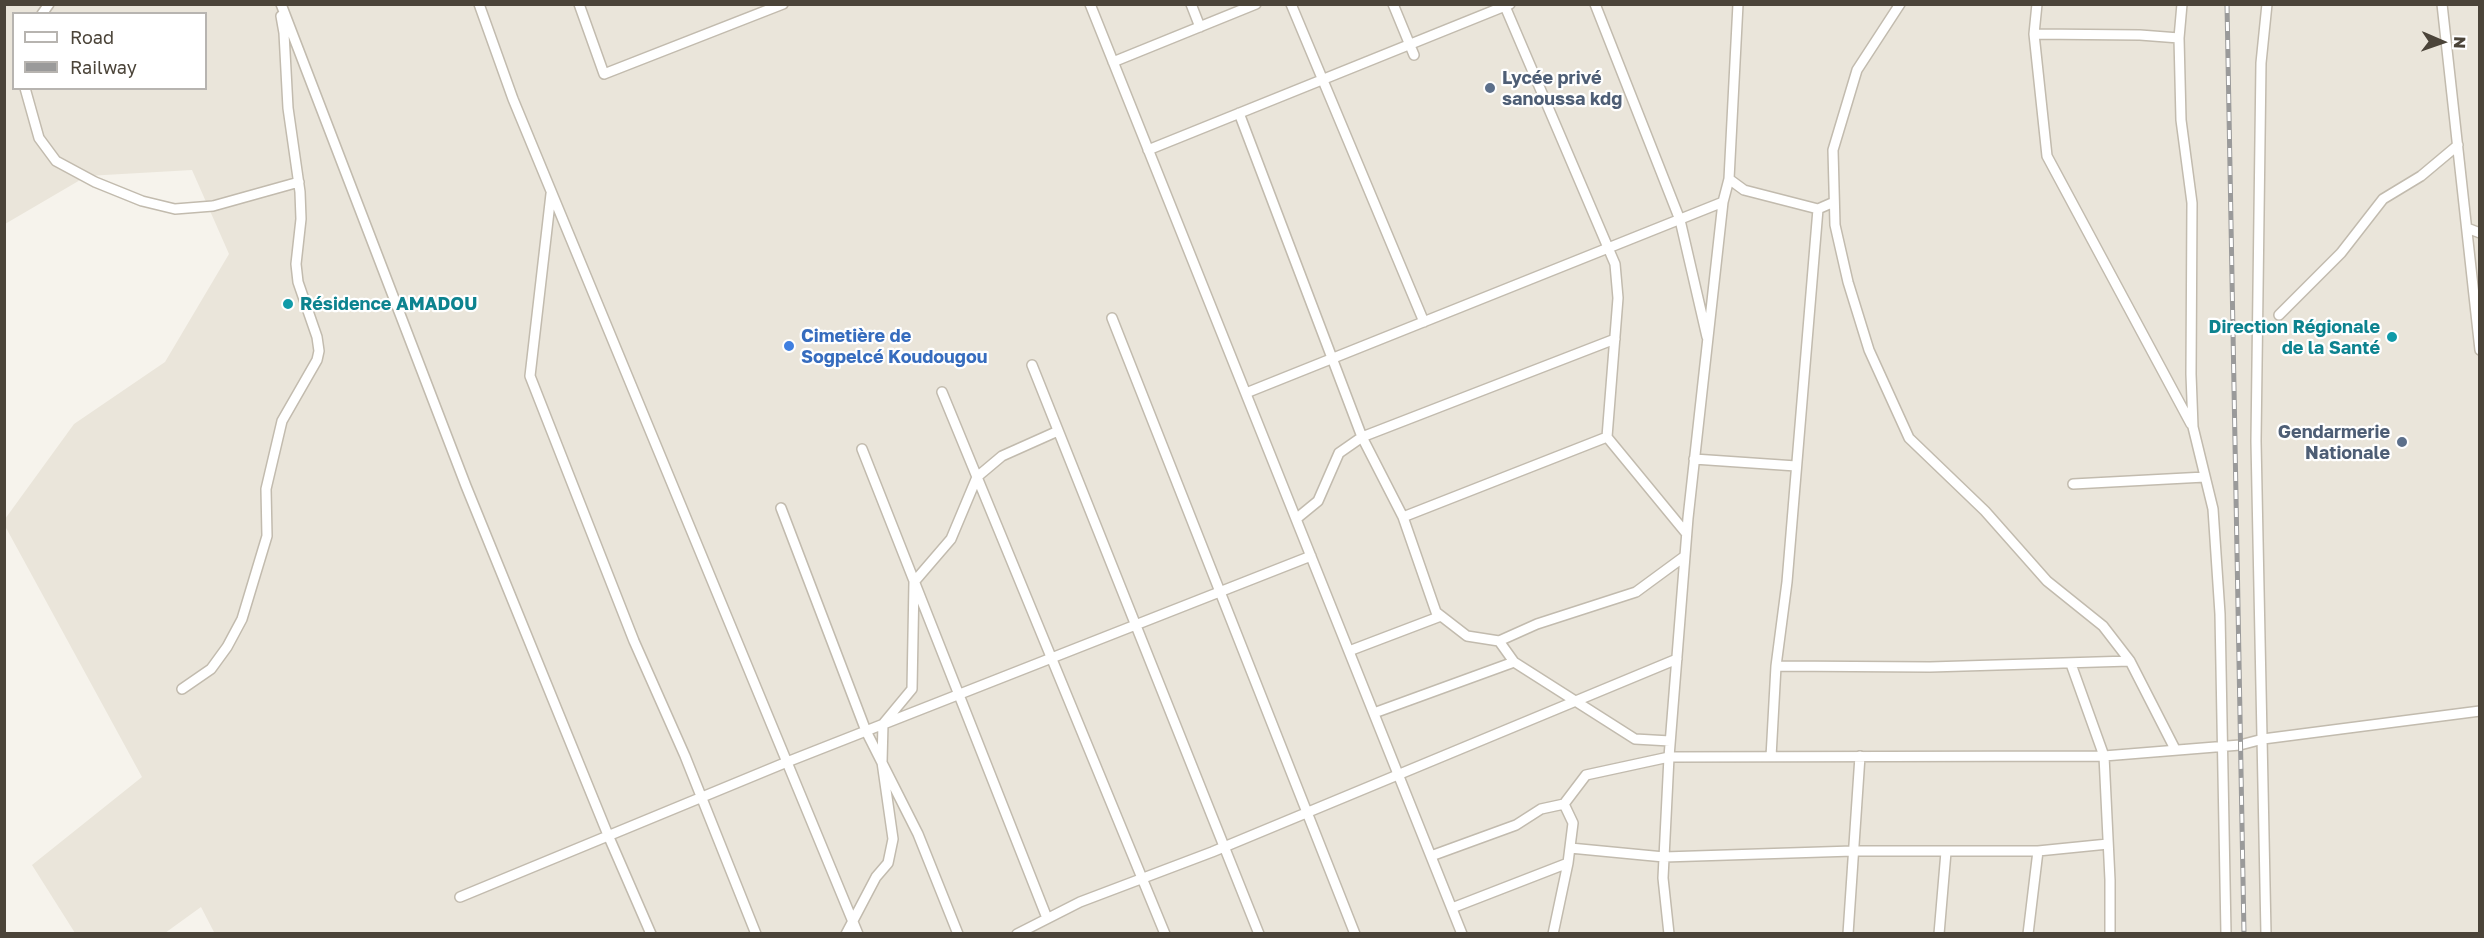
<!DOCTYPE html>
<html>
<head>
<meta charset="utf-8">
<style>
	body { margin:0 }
	#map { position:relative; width:2484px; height:938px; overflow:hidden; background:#f6f3ec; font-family:"Golos Text",sans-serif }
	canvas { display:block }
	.frame { position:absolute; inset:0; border:6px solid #4b4439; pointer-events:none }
	.legend { position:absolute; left:12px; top:12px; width:195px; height:78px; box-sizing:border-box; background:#fff; border:2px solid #b7b4b0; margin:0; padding:8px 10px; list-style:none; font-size:18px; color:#4b4439 }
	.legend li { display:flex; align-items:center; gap:12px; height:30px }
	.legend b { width:30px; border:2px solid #b7b4b0 }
	.north { position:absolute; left:2412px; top:12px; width:60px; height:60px; -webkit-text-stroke:4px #fff; paint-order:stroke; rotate:92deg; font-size:16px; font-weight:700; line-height:24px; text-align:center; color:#4b4439 }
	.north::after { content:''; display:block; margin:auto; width:21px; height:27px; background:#4b4439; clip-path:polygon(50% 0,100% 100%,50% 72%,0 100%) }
</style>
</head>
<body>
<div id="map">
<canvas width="2484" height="938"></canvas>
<div class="frame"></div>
<ul class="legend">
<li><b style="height:8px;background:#fff"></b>Road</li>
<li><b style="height:8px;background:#9a9a9a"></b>Railway</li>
</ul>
<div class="north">N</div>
</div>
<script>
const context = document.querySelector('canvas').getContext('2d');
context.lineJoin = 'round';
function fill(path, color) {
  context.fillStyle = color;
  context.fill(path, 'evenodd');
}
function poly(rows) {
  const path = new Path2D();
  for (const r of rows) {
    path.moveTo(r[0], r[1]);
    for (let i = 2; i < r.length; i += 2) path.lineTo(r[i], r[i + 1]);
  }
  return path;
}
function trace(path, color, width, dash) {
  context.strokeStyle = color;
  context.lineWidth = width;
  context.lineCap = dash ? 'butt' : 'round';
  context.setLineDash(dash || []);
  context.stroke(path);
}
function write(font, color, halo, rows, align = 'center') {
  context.font = font + ' "Golos Text",sans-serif';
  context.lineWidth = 4.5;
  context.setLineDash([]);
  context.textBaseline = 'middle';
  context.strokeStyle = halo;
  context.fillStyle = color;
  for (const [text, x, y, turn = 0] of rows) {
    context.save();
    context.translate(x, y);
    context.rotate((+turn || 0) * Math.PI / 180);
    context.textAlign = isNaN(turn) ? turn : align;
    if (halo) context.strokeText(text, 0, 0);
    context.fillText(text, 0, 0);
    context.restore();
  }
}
const residential = poly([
	[4,5,2479,5,2479,933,215,934,201,907,165,933,75,933,32,865,142,777,5,526,5,519,74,424,165,362,229,254,192,170,87,176,5,224],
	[14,14,206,14,206,88,14,88]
]);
const minor = poly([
	[281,4,466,486,608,835,651,934],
	[479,4,513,99,858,934],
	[579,4,604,74,783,4],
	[1090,4,1462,934],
	[1191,4,1200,27],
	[1291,4,1424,322],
	[1393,4,1414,55],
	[1595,4,1680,220,1707,337],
	[1900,4,1857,70,1833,150,1835,225,1848,282,1869,350,1909,438,1985,511,2047,581,2103,626,2130,661,2175,749],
	[2037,4,2034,34,2047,156,2191,424],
	[2182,4,2179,38,2181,120,2192,203,2191,374,2193,427,2213,509,2220,614,2226,934],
	[2442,4,2480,350],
	[42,14,49,4],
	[2034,34,2140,35,2179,38],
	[1113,62,1256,4],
	[25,88,39,138,56,161,95,182,142,201,175,209,213,206,299,182],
	[1239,113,1362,437,1403,517,1436,612,1467,636,1499,641,1537,624,1636,592,1685,556],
	[1148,150,1510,4],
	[1729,179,1744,190,1818,209,1834,202],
	[551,194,530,376,634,641,685,756,756,934],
	[2467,228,2480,233],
	[2279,315,2341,253,2383,199,2421,176,2458,145],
	[1112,318,1355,934],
	[1032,365,1259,934],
	[942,392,1165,934],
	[1246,393,1723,202],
	[1607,437,1686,533],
	[862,449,1047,918],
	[1694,459,1796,466],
	[2073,484,2205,477],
	[781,508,866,731,918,834,958,934],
	[1403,517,1607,437,1618,298,1615,264,1504,4],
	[1296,519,1318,501,1339,453,1362,437,1615,339],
	[1499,641,1514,662,1635,739,1670,741],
	[1349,651,1441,616],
	[2071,664,2104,756,2110,880,2110,934],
	[1776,666,1930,667,2130,661],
	[182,689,211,669,227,647,242,619,267,536,266,489,282,421,317,360,319,351,317,337,298,282,296,264,301,219,300,192,288,108,284,33,281,16],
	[1374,713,1514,662],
	[1771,757,1776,666,1787,582,1818,209],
	[1570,848,1664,857,1853,851,2038,851],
	[1431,856,1516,825,1541,809,1564,804,1586,775,1669,757,2104,756,2240,745,2263,739,2480,711],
	[460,897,787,762,1311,556],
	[1452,908,1568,863,1573,823,1564,804],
	[846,934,876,877,888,863,893,839,882,762,883,724,912,689,914,582,951,539,977,477,1002,456,1058,431],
	[1017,934,1080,902,1212,852,1677,659],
	[1553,934,1568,863],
	[1669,934,1663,878,1669,757,1688,518,1723,202,1729,179,1738,4],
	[1848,934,1860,756],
	[1939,934,1946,852],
	[2028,934,2038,851,2108,844],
	[2266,934,2256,441,2261,63,2267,4]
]);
const rail = poly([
	[2227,4,2244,934]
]);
const markers = [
	[1490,88,6,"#5c6f8a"],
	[288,304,6,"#0f9aa8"],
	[2392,337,6,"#0f9aa8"],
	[789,346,6,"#3f7fe0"],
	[2402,442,6,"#5c6f8a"]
];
const serviceNames = [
	["Lycée privé",1502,78],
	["sanoussa kdg",1502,99],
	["Gendarmerie",2390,432,"right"],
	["Nationale",2390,453,"right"]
];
const cultureNames = [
	["Résidence AMADOU",300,304],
	["Direction Régionale",2380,327,"right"],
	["de la Santé",2380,348,"right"]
];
const shopNames = [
	["Cimetière de",801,336],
	["Sogpelcé Koudougou",801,357]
];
fill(residential, '#eae5da');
trace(minor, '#c2bbae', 12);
trace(minor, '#fff', 9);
trace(rail, '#9a9a9a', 5);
trace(rail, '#fff', 3, [9]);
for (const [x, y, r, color] of markers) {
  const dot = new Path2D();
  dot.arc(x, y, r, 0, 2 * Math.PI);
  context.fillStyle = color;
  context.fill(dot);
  trace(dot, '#fff', 2);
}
write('bold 18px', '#4e5e75', '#fff', serviceNames, 'left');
write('bold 18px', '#0d838f', '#fff', cultureNames, 'left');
write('bold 18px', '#366cbe', '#fff', shopNames, 'left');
</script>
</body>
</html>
